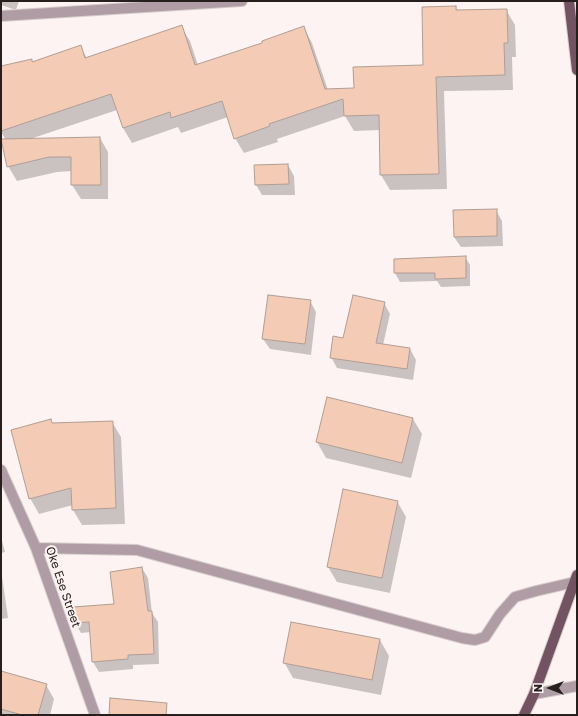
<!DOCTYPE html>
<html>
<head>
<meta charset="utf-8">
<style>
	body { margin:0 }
	#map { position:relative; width:578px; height:716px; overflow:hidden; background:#fdf3f2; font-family:"Golos Text",sans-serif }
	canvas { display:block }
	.frame { position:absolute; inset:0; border:2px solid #271f1e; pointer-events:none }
	.north { position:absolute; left:530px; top:668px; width:40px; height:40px; -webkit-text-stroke:3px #fdf3f2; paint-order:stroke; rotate:270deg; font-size:11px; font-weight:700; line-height:16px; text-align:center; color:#271f1e }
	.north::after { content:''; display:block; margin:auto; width:14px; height:18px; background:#271f1e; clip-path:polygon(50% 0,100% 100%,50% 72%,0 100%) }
</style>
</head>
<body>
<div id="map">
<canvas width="578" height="716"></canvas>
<div class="frame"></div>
<div class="north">N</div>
</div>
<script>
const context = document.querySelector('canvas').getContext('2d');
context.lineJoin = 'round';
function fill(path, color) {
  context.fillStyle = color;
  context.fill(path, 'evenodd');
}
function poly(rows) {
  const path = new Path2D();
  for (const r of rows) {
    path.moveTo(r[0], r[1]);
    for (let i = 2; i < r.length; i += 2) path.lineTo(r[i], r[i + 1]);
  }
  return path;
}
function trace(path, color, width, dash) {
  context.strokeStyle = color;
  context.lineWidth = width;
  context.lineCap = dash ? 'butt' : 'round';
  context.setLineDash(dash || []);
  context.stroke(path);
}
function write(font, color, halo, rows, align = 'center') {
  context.font = font + ' "Golos Text",sans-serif';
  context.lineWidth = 4;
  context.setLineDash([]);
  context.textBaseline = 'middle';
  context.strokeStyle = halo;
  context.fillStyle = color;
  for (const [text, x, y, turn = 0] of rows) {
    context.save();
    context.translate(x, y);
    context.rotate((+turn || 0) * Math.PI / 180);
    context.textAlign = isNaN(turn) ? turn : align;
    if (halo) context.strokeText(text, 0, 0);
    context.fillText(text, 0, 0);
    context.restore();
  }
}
const shadow = poly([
	[1,1,19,1,16,10,1,5],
	[456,7,458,11,506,10,515,25,516,57,512,57,513,90,444,91,447,189,390,190,381,175,380,130,354,131,345,116,277,139,278,142,244,153,235,138,228,117,181,133,178,127,132,143,123,128,117,110,30,139,100,138,108,152,108,199,81,199,72,185,72,171,57,172,17,181,8,166,6,140,1,132,1,67,31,60,33,63,80,47,87,58,181,27,190,41,198,65,264,44,304,28,312,43,328,90,355,89,424,66],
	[288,165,294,176,295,195,262,195,256,185],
	[496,210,502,221,503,246,461,247,454,237],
	[465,257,470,265,470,286,441,287,437,281,400,282,395,273,395,260],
	[310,301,316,312,311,355,270,349,263,339],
	[384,303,390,314,383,345,410,349,416,360,413,380,337,368,331,357],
	[413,419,422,434,411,478,326,458,317,442],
	[112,422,121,437,125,524,82,525,73,510,73,505,39,514,30,498],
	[397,501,406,517,390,593,337,582,328,567],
	[1,537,5,552,1,553],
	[142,568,148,578,152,613,158,622,159,664,133,665,133,669,99,672,93,662,91,632,81,633,75,623,74,608,115,605],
	[1,569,8,618,1,619],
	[380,640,389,656,381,695,293,678,284,662],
	[1,672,46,685,54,699,50,715,1,715]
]);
const building = poly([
	[456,6,456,10,507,9,508,43,504,43,505,75,436,77,439,174,380,175,379,115,344,116,343,99,269,124,270,126,234,139,222,101,171,118,170,112,123,128,111,94,1,131,1,66,32,59,32,62,81,45,85,58,182,25,195,65,262,43,262,41,304,26,325,89,354,88,353,67,423,65,422,7,456,6],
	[100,137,101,185,71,185,71,157,49,157,7,167,1,139,100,137],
	[288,164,289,184,255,185,254,165,288,164],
	[497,209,497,236,454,237,453,210,497,209],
	[466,256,466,278,435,279,435,273,394,273,394,259,466,256],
	[268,295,311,300,305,344,262,339,268,295],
	[353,295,385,302,376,343,410,348,407,369,330,358,333,336,343,338,353,295],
	[327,397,413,418,402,463,316,442,327,397],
	[51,419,52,423,113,421,116,508,72,510,71,488,29,499,11,430,51,419],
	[343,489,398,501,382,578,327,567,343,489],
	[142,567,148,611,152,611,154,654,128,655,128,659,92,662,89,622,74,623,73,607,114,604,110,572,142,567],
	[291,622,380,639,372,680,283,663,291,622],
	[1,671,47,684,38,715,22,715,1,709,1,671],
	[110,698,167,703,166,715,109,715,110,698]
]);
const street = poly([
	[1,16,242,1],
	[1,470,36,548,95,715],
	[36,548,137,550,462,638,475,640,485,637,500,614,515,597,536,591,575,582],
	[534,694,577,686]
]);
const primary = poly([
	[569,1,577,70],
	[524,715,534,694,577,575]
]);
const streetNames = [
	["Oke Ese Street",63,587,71]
];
fill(shadow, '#0003');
fill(building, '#f4ccb5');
trace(building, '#b09d93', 1);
trace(street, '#d6cdcc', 12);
trace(primary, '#d6cdcc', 12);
trace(street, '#af9ca4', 10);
trace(primary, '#735361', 10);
write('12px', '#271f1e', '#fdf3f2', streetNames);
</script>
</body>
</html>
